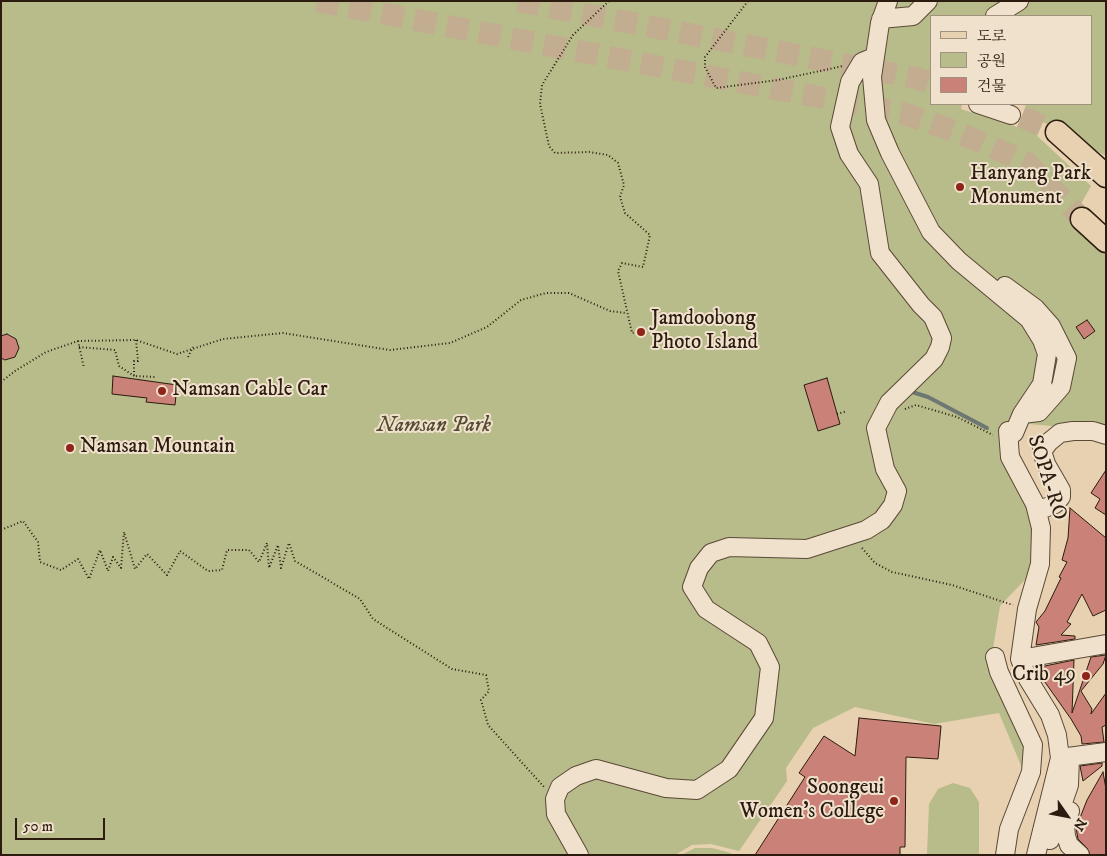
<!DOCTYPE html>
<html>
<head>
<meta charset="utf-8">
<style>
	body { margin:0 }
	#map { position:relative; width:1107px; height:856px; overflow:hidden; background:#e8d1b0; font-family:"IM FELL DW Pica","Noto Serif KR",serif }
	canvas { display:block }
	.frame { position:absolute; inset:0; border:2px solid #2b1c0f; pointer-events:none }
	.legend { position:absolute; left:930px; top:15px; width:162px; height:90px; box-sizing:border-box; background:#f0e1cc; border:1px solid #a19280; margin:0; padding:6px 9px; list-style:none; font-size:15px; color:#2b1c0f }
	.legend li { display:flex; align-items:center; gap:10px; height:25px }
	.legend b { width:25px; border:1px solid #a19280 }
	.north { position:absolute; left:1042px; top:791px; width:50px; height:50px; -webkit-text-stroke:4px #f0e1cc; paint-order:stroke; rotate:123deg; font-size:14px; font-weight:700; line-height:20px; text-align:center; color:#2b1c0f }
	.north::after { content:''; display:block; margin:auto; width:18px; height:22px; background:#2b1c0f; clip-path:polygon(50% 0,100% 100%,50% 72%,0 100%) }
	.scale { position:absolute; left:15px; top:818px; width:90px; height:22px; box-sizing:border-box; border:2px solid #2b1c0f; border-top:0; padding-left:6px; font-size:15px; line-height:18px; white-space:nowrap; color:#2b1c0f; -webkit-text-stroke:4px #f0e1cc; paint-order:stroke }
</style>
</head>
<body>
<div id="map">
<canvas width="1107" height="856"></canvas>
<div class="frame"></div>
<ul class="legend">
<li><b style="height:6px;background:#e8d1b0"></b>도로</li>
<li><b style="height:14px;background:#b8bb8a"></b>공원</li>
<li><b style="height:14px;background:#ca8177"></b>건물</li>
</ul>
<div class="north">N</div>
<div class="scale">50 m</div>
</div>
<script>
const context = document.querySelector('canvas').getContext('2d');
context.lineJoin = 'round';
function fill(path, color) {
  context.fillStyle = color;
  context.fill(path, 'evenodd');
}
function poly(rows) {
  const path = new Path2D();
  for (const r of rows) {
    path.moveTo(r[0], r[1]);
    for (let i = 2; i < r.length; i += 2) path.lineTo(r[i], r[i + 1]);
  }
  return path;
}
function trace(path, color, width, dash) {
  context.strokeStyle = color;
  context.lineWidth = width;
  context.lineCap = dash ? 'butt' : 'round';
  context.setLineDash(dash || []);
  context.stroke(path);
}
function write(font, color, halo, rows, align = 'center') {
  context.font = font + ' "IM FELL DW Pica",serif';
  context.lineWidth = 4;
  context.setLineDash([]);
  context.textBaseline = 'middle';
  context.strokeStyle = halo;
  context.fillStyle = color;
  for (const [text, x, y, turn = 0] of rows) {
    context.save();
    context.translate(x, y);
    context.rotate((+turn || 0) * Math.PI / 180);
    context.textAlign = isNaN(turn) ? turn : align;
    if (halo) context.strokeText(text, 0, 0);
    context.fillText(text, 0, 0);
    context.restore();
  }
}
const green = poly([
	[1,1,1106,1,1106,156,1024,112,1026,104,1091,104,1091,16,931,16,931,104,962,104,961,109,1033,132,1091,186,1073,218,1106,250,1106,431,1018,423,1008,431,1035,504,1040,564,1000,606,991,661,1026,737,1025,775,999,713,934,724,855,707,813,728,786,768,787,781,739,851,711,844,692,845,675,855,1,855],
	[953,783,970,788,979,802,979,855,927,855,929,804,938,789],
	[695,848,712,848,731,853,730,855,681,855]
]);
const stream = poly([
	[909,391,928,397,987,428]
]);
const building = poly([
	[1087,320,1095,331,1084,339,1076,327,1087,320],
	[7,334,16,339,19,348,15,357,5,360,1,358,1,336,7,334],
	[113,376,177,385,175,405,146,402,147,398,112,394,113,376],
	[827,378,840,424,818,431,804,385,827,378],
	[1106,470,1106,515,1095,508,1100,499,1091,493,1106,470],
	[1070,508,1106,538,1106,610,1093,616,1082,594,1067,622,1071,624,1061,635,1075,636,1075,639,1036,645,1039,627,1036,622,1045,611,1061,578,1059,577,1067,562,1062,560,1068,538,1070,508],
	[1106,655,1103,664,1081,691,1092,709,1091,714,1106,693,1106,725,1102,727,1104,742,1082,744,1081,736,1071,719,1035,668,1074,660,1072,713,1091,657,1106,655],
	[859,718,941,726,938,759,906,757,905,847,900,847,900,855,755,855,805,777,799,773,824,736,855,756,859,718],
	[1102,763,1102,766,1083,781,1080,766,1102,763],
	[1103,772,1106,789,1106,855,1090,855,1087,848,1078,839,1076,828,1087,800,1103,772]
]);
const majorTunnel = poly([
	[317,1,902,113,957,132,1026,162,1082,219],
	[518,1,916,78,931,83],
	[991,104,1057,132]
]);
const path = poly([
	[609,1,573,35,542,85,540,104,549,146,555,153,589,152,608,155,618,163,624,185,620,197,625,213,650,235,643,267,622,263,618,271,632,333,640,331],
	[688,1,707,1],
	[748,1,705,57,705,67,716,88,778,80,843,66],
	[136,340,138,361,134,361,134,376,156,377],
	[78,341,84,368],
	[79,347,115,350,119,366,134,376],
	[188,357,193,347],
	[1,382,15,371,46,352,78,341,136,340,177,354,223,339,283,333,390,350,450,343,487,327,521,300,546,293,569,293,610,311,626,313],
	[905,409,916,405,957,417,993,435],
	[837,414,847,411],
	[1,530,23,521,38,542,40,562,61,570,78,559,89,579,100,550,108,571,113,557,121,568,124,532,135,569,147,554,167,575,180,551,208,571,222,570,227,550,249,550,259,562,267,543,269,568,278,545,281,568,289,543,295,561,360,599,373,619,452,669,486,675,489,691,481,700,488,725,545,788],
	[862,548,875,563,892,572,952,585,1013,605]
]);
const minor = poly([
	[888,1,880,23,872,77,876,120,890,153,931,232,959,261,1029,319,1042,340,1047,354,1042,384,1022,414,1014,433,1008,431,1010,457,1035,504,1041,528,1040,564,1027,609,1020,659,1028,679,1050,715,1057,735,1060,758,1036,855],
	[995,16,1019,1],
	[881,19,913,16,928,1],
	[978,104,1011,115],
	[1005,286,1035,308,1051,326,1067,358,1061,387,1039,412,1022,414],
	[1037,511,1055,504,1061,497,1061,490,1046,464,1042,451,1049,442,1060,433,1073,431,1093,431,1106,435],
	[995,657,999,672,1033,745,1031,772,1009,829,1005,855],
	[1020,659,1106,644],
	[1060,758,1106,752],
	[1070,811,1065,826,1066,836,1069,845,1080,855],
	[1050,840,1069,785,1070,757],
	[579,855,556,814,555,799,560,787,576,776,596,769,666,788,697,790,729,769,764,718,770,667,758,643,706,609,692,587,699,568,711,553,729,547,807,549,866,530,882,520,893,505,897,491,885,469,876,428,889,403,934,359,940,347,942,338,933,317,921,305,880,253,869,184,849,154,840,127,850,82,862,62,874,57]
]);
const major = poly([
	[1057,132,1106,176],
	[1082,219,1106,241]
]);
const markers = [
	[960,187,5,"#8f2418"],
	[641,332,5,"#8f2418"],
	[162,391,5,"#8f2418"],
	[70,448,5,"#8f2418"],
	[1086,676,5,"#8f2418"],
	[894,801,5,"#8f2418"]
];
const poiNames = [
	["Hanyang Park",970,175],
	["Monument",970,199],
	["Jamdoobong",651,320],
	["Photo Island",651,344],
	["Namsan Cable Car",172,391],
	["Namsan Mountain",80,448],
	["Crib 49",1076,676,"right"],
	["Soongeui",884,789,"right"],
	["Women's College",884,813,"right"]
];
const parkNames = [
	["Namsan Park",434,427]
];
const streetNames = [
	["SOPA-RO",1046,478,72]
];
fill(green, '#b8bb8a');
trace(stream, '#6e7873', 4);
fill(building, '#ca8177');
trace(building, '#2b1c0f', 1);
trace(majorTunnel, '#c2ad90', 22, [22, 11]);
trace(minor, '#5a4937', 20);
trace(major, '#2b1c0f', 25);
trace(path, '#2b1c0f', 2, [1, 2.5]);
trace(minor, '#f0e1cc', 18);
trace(major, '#e8d1b0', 22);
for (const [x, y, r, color] of markers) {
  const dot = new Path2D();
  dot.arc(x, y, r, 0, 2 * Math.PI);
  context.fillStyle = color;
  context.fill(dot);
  trace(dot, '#f0e1cc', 2);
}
write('21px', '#2b1c0f', '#f0e1cc', poiNames, 'left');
write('italic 21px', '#554c34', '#f0e1cc', parkNames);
write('21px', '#2b1c0f', '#f0e1cc', streetNames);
</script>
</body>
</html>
